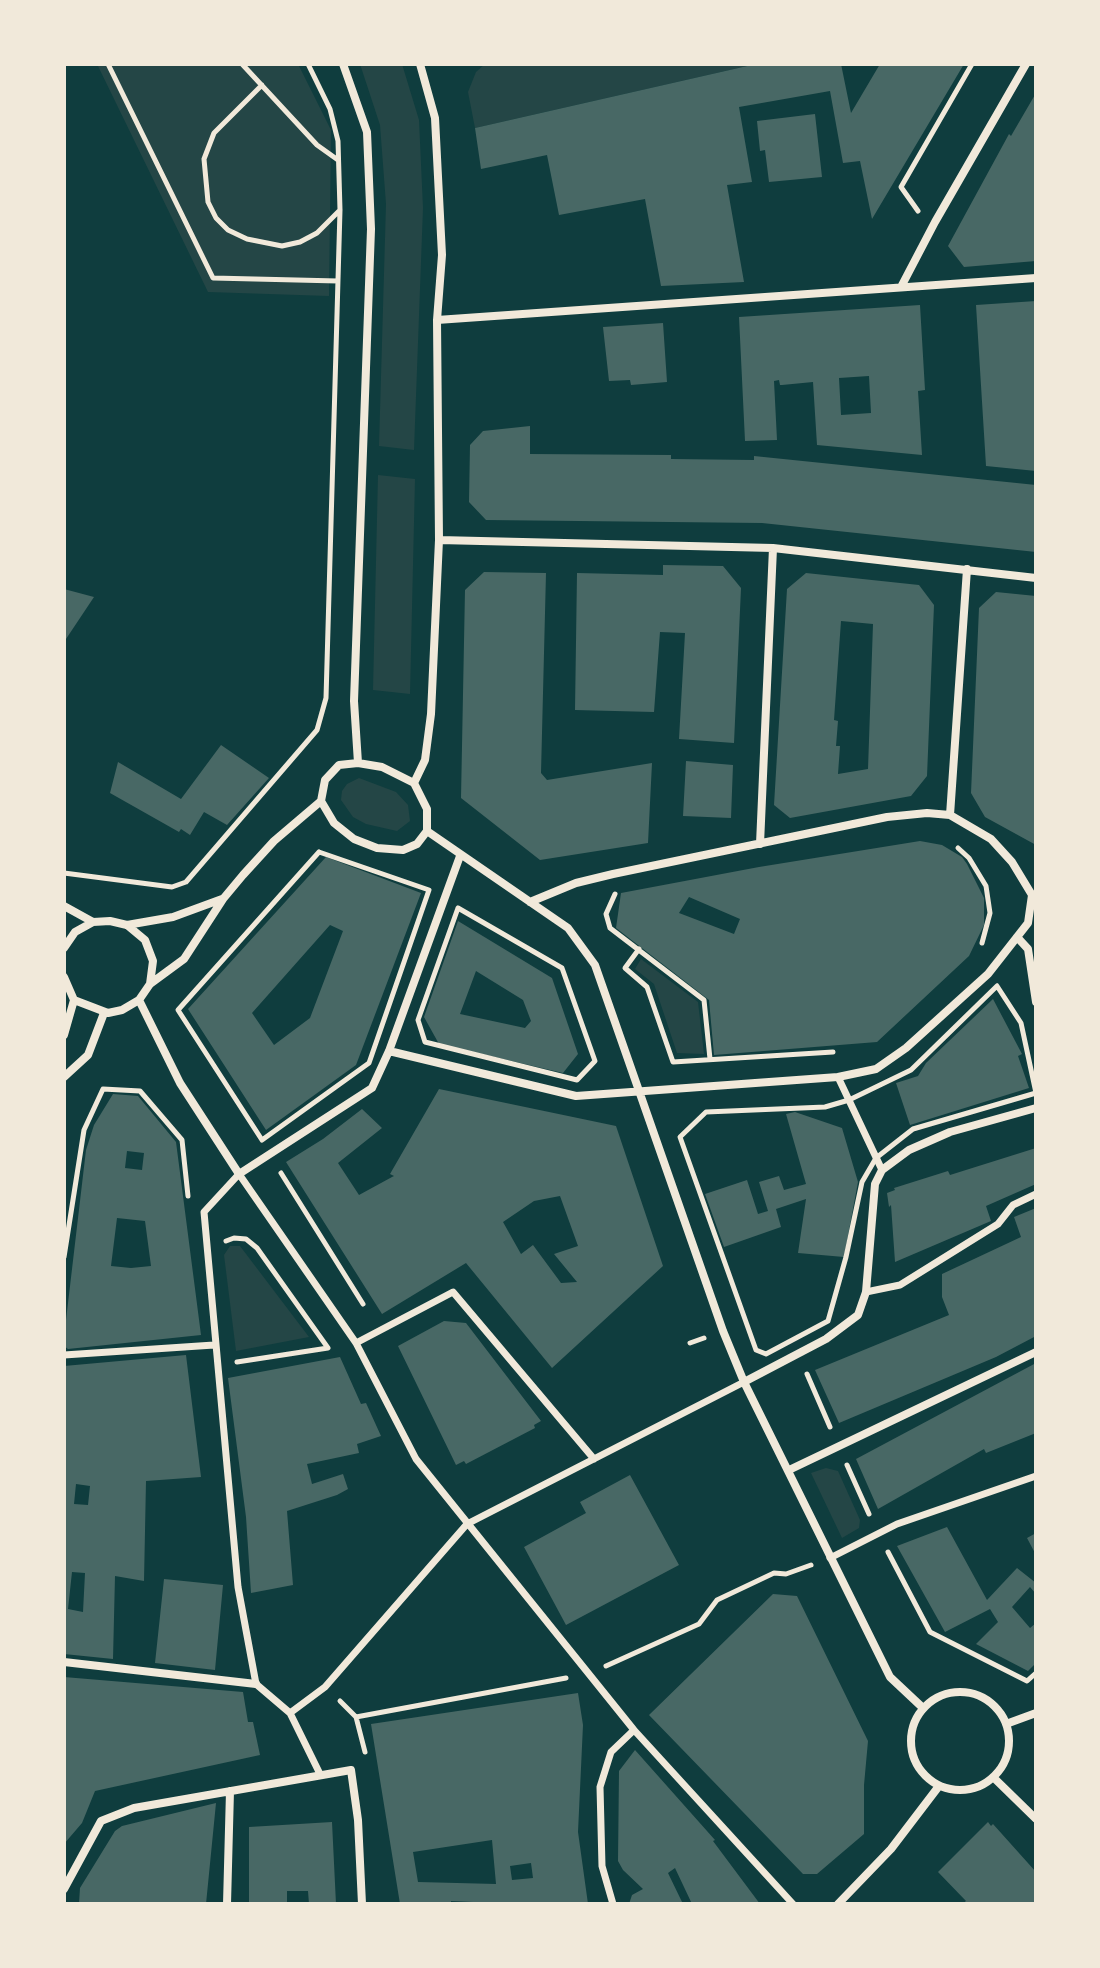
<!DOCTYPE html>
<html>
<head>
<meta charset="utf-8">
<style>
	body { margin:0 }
	#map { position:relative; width:1100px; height:1968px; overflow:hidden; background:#0f3d3e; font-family:Ubuntu,sans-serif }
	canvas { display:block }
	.frame { position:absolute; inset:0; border:66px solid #f1e9da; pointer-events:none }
</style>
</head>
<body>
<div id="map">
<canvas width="1100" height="1968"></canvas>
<div class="frame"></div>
</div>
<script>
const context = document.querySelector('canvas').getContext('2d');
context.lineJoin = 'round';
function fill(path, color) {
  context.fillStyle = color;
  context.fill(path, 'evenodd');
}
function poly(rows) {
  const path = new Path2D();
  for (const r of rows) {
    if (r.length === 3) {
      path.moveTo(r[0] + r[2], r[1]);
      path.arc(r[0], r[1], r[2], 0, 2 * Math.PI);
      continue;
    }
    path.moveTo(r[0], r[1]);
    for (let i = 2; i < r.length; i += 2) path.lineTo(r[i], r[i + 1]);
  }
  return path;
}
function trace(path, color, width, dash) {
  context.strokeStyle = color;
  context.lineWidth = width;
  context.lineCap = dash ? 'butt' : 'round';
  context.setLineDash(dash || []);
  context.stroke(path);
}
const green = poly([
	[97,64,298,64,331,130,329,296,208,292],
	[360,64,402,64,419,120,423,208,414,450,379,446,386,204,380,125],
	[485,64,756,64,475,128,468,92,476,72],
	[378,475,415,479,410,694,373,690],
	[359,778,396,792,408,805,410,821,397,831,366,824,353,817,341,800,342,791,347,784],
	[641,959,698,1002,704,1054,677,1053,654,984,635,969],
	[230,1246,240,1246,309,1337,236,1351,224,1255],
	[826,1468,838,1471,860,1520,859,1528,842,1538,811,1473]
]);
const building = poly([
	[756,64,841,64,851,113,880,64,964,64,872,219,860,161,843,163,830,91,739,107,752,182,727,185,744,282,661,286,645,199,559,215,547,155,481,169,475,128],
	[1036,93,1036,261,964,267,948,246,1009,134,1011,136],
	[815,114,822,177,769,182,765,150,760,151,757,121],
	[1036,301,1036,471,986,466,976,305],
	[920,305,925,390,918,391,922,455,817,445,813,382,782,385,780,385,779,380,774,381,777,440,745,441,739,317],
	[869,376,871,413,841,415,839,378],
	[663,323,667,382,631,385,630,380,609,381,603,327],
	[530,426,530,454,671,455,671,459,754,460,754,456,1036,485,1036,552,762,523,486,520,469,502,470,445,483,431],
	[663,565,723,566,741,588,734,743,679,739,685,633,660,632,654,712,575,710,577,573,663,575],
	[484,572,546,573,541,773,547,780,652,763,648,843,540,860,461,798,465,590],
	[806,573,919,585,934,605,927,776,911,796,790,818,774,805,787,589],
	[841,621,873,624,868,769,838,774,840,746,836,746,838,721,834,720],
	[64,589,94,597,64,642],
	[996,592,1036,596,1036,845,985,817,971,793,979,608],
	[221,745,269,778,227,825,204,812,190,835,181,829,179,832,110,793,118,762,181,799],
	[686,761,733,765,731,818,683,816],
	[920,841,942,845,962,857,967,864,984,898,984,925,969,956,877,1042,714,1055,709,1000,616,928,621,893,759,867],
	[689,897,740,919,734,934,679,913],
	[326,857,421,893,356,1065,266,1130,188,1009],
	[330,925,343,931,310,1018,274,1045,252,1013],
	[458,921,552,978,578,1054,563,1073,439,1044,424,1017],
	[476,971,523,1000,531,1021,525,1028,460,1014],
	[993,999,1022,1054,1018,1056,1029,1088,910,1125,896,1083,918,1076,926,1063],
	[439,1089,616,1126,663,1266,552,1368,466,1263,382,1314,286,1162,323,1139,362,1109,382,1128,338,1163,359,1195,392,1177,394,1176,390,1174],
	[560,1196,578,1246,554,1254,577,1282,561,1283,533,1245,521,1254,503,1222,534,1201],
	[113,1094,138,1096,176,1142,201,1335,68,1349,64,1346,64,1337,86,1150,94,1125],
	[127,1151,144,1153,142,1170,125,1168],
	[117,1218,145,1221,151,1266,131,1268,111,1266],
	[795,1112,842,1128,858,1182,844,1257,798,1253,806,1199,776,1209,781,1227,724,1247,705,1194,747,1180,758,1214,768,1211,759,1182,779,1176,784,1190,806,1184,786,1114],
	[1036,1148,1036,1184,986,1206,991,1221,895,1262,891,1205,889,1207,887,1193,895,1190,894,1188,948,1171,950,1175],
	[1036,1208,1036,1336,996,1357,839,1423,815,1370,949,1315,942,1297,942,1274,1021,1237,1014,1217],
	[444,1321,466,1323,541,1421,534,1425,535,1428,466,1464,464,1461,456,1465,398,1346],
	[186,1355,201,1477,146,1481,144,1581,115,1576,113,1659,64,1654,64,1366],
	[76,1484,90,1486,88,1505,74,1504],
	[72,1572,85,1573,83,1612,68,1609],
	[340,1357,361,1404,366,1403,381,1436,357,1444,359,1453,307,1464,312,1484,343,1474,348,1489,337,1495,287,1511,293,1585,251,1593,246,1517,228,1378],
	[1036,1363,1036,1433,986,1453,984,1449,878,1509,856,1459],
	[630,1475,679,1565,566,1625,524,1547,586,1513,580,1502],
	[947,1527,987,1600,1017,1568,1036,1583,1036,1594,1030,1587,1012,1607,1030,1628,1036,1623,1036,1663,1028,1671,976,1644,998,1622,990,1609,945,1632,897,1546],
	[1036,1533,1036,1555,1027,1538],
	[164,1579,223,1585,215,1670,155,1663],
	[773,1594,797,1596,868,1741,864,1785,864,1834,817,1874,803,1874,649,1715],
	[64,1677,243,1692,248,1722,253,1722,260,1755,95,1791,82,1823,64,1844],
	[578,1693,583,1725,578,1832,588,1904,473,1904,473,1902,451,1901,451,1904,400,1904,371,1724],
	[492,1840,496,1884,418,1882,413,1852],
	[531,1863,533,1878,512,1880,510,1866],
	[635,1750,715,1840,713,1841,760,1904,692,1904,675,1868,668,1873,683,1904,629,1904,632,1895,643,1889,623,1870,618,1861,619,1771],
	[216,1803,206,1904,79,1904,80,1888,115,1831,122,1826],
	[332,1822,336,1904,309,1904,308,1891,287,1891,287,1904,249,1904,249,1827],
	[988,1822,991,1826,993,1824,1036,1872,1036,1904,962,1904,966,1901,938,1872]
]);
const path = poly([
	[108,64,213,278,338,281],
	[242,64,317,145,338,160],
	[262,85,214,133,204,159,208,202,216,218,228,230,247,239,282,246,300,242,317,233,340,210],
	[918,211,901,187,972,64],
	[958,848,969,858,986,886,990,913,982,943],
	[319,852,429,890,369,1063,262,1140,178,1010,319,852],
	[64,873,172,887,186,882,317,730,326,698,340,210,338,141,330,109,308,64],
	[615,894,606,914,610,928,704,1000,710,1059],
	[458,908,562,968,595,1061,577,1080,425,1042,418,1020,458,908],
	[639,949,625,968,647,987,673,1062,833,1052],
	[997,986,1021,1023,1036,1093,913,1129,876,1158,862,1182,846,1257,828,1321,766,1354,756,1350,680,1137,706,1112,825,1107,849,1100,911,1070,997,986],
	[281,1173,363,1304],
	[226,1241,234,1238,246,1239,257,1248,328,1348,237,1362],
	[64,1257,84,1130,103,1089,140,1091,182,1140,188,1196],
	[690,1343,704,1338],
	[807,1374,830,1427],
	[847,1465,869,1514],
	[888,1552,930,1632,1027,1681,1036,1673],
	[606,1666,699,1624,717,1600,774,1573,786,1574,811,1565],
	[340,1701,356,1717],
	[365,1752,356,1717,566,1678]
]);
const pedestrian = poly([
	[838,1077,882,1170],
	[866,1292,900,1285,998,1224,1013,1205,1036,1194],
	[356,1343,453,1292,594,1459],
	[64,1355,214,1345],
	[830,1558,897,1524,1036,1476],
	[290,1713,325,1687,467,1524,744,1382],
	[320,1774,290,1713,256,1684,238,1587,204,1212,239,1174,356,1343,416,1459,634,1730,793,1904],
	[613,1904,602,1866,600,1787,611,1752,634,1730]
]);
const minor = poly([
	[343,64,367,132,371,229,354,701,358,763],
	[901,287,935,222,1026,64],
	[437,320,1036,278],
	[439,540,773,548,1036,578],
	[358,763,382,767,414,783,427,809,427,831,417,844,403,850,377,848,354,839,334,823,321,801,325,780,339,765,358,763],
	[414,783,425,760,431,714,439,540,437,320,442,255,435,118,420,64],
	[950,815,967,569],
	[427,831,568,928,595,965,723,1331,744,1382,890,1677,923,1708],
	[760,844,773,548],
	[530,902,576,883,613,874,887,817,927,813,950,815,991,839,1012,862,1032,895],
	[64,906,93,922],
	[127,925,173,917,222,899],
	[1017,937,1028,949,1036,1002],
	[64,948,75,932,93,922,110,921,127,925,145,940,153,961,150,984,139,1000,122,1010,108,1013,74,1000,64,977],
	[150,984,184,959,223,899,243,875,274,841,321,801],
	[139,1000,180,1083,239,1174,372,1088,389,1051,460,856],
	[64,1035,74,1000],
	[389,1051,576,1096,838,1077,876,1069,906,1048,988,974,1028,923,1032,895],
	[64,1077,88,1055,104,1013],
	[744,1382,826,1339,858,1315,866,1292,875,1184,882,1170,909,1150,950,1132,1036,1108],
	[789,1470,1036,1352],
	[64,1662,256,1684],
	[960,1741,49],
	[1006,1724,1036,1713],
	[993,1777,1036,1819],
	[64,1889,101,1821,134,1808,351,1770,358,1820,362,1904],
	[227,1904,230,1791],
	[838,1904,891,1849,939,1786]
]);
fill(green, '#244646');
fill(building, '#486865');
trace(path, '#f1e9da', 5);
trace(pedestrian, '#f1e9da', 7);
trace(minor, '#f1e9da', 8);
</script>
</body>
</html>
